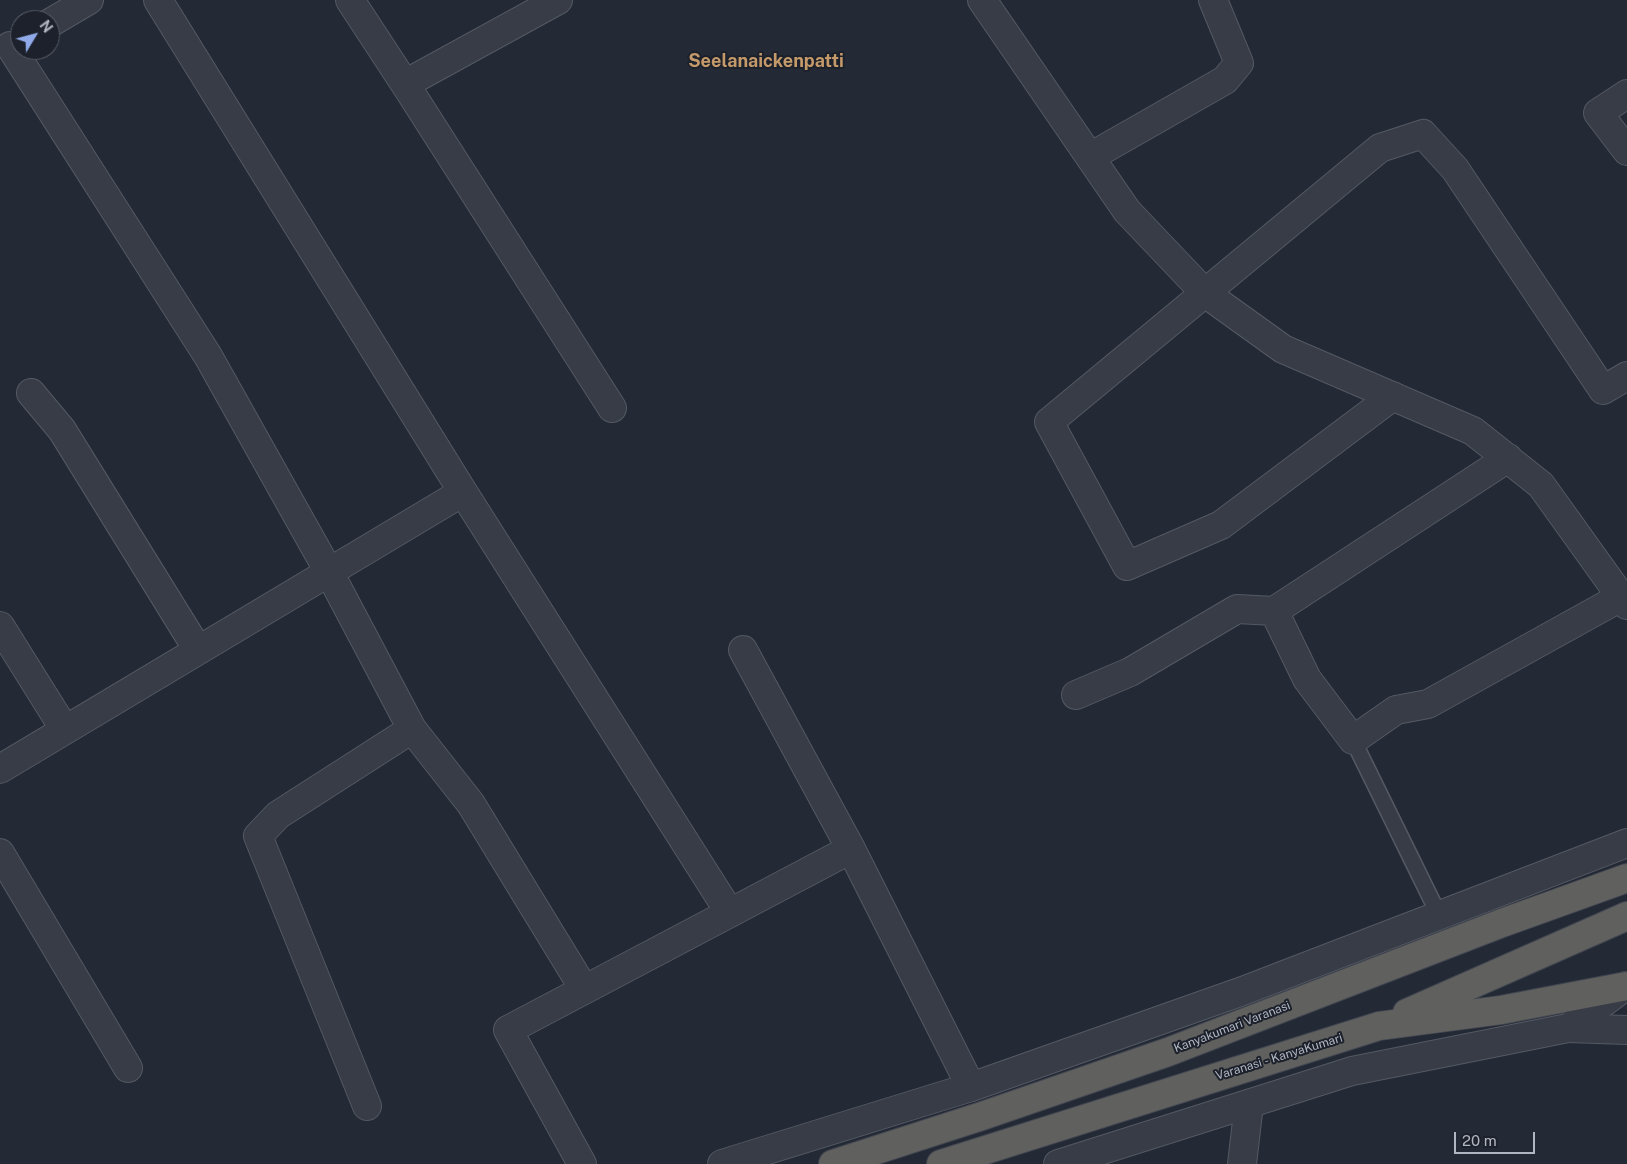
<!DOCTYPE html>
<html>
<head>
<meta charset="utf-8">
<style>
	body { margin:0 }
	#map { position:relative; width:1627px; height:1164px; overflow:hidden; background:#242a35; font-family:"Public Sans",sans-serif }
	canvas { display:block }
	.north { position:absolute; left:10px; top:10px; width:50px; height:50px; box-sizing:border-box; background:#1c212b; border:1px solid #585d68; border-radius:50%; rotate:53deg; font-size:14px; font-weight:700; line-height:20px; text-align:center; color:#b1b6c3 }
	.north::after { content:''; display:block; margin:auto; width:18px; height:22px; background:#90aae9; clip-path:polygon(50% 0,100% 100%,50% 72%,0 100%) }
	.scale { position:absolute; left:1454px; top:1132px; width:81px; height:22px; box-sizing:border-box; border:2px solid #b1b6c3; border-top:0; padding-left:6px; font-size:15px; line-height:18px; white-space:nowrap; color:#b1b6c3; -webkit-text-stroke:4px #1c212b; paint-order:stroke }
</style>
</head>
<body>
<div id="map">
<canvas width="1627" height="1164"></canvas>
<div class="north">N</div>
<div class="scale">20 m</div>
</div>
<script>
const context = document.querySelector('canvas').getContext('2d');
context.lineJoin = 'round';
function poly(rows) {
  const path = new Path2D();
  for (const r of rows) {
    path.moveTo(r[0], r[1]);
    for (let i = 2; i < r.length; i += 2) path.lineTo(r[i], r[i + 1]);
  }
  return path;
}
function trace(path, color, width, dash) {
  context.strokeStyle = color;
  context.lineWidth = width;
  context.lineCap = dash ? 'butt' : 'round';
  context.setLineDash(dash || []);
  context.stroke(path);
}
function write(font, color, halo, rows, align = 'center') {
  context.font = font + ' "Public Sans",sans-serif';
  context.lineWidth = 4;
  context.setLineDash([]);
  context.textBaseline = 'middle';
  context.strokeStyle = halo;
  context.fillStyle = color;
  for (const [text, x, y, turn = 0] of rows) {
    context.save();
    context.translate(x, y);
    context.rotate((+turn || 0) * Math.PI / 180);
    context.textAlign = isNaN(turn) ? turn : align;
    if (halo) context.strokeText(text, 0, 0);
    context.fillText(text, 0, 0);
    context.restore();
  }
}
const service = poly([
	[1353,740,1439,915]
]);
const minor = poly([
	[158,0,463,492,730,913],
	[350,0,405,84],
	[558,0,405,84,612,408],
	[982,0,1127,211,1205,293,1283,349,1473,431,1541,485,1627,605],
	[50,23,89,0],
	[10,46,208,356,329,572,412,729,471,804,584,989],
	[1627,94,1598,113,1627,151],
	[1090,157,1225,80,1239,63,1213,0],
	[31,393,62,430,198,650],
	[1393,396,1221,525,1127,566,1049,422,1380,148,1423,134,1455,169,1603,390,1627,376],
	[1274,611,1307,679,1353,740,1396,710,1428,704,1621,597],
	[0,626,65,730],
	[743,650,851,849,971,1087],
	[1076,695,1130,672,1237,609,1274,611,1508,458],
	[0,769,463,492],
	[0,853,128,1068],
	[1568,1028,1627,1030],
	[367,1106,258,836,278,815,412,729],
	[582,1164,508,1030,851,849],
	[1242,1164,1249,1104]
]);
const tertiary = poly([
	[722,1164,971,1087,1240,992,1627,843],
	[1058,1164,1352,1071,1568,1028,1626,986]
]);
const trunk = poly([
	[1407,1013,1627,916],
	[833,1164,982,1116,1168,1052,1502,923,1627,878],
	[941,1164,1379,1026,1501,1010,1627,986]
]);
const streetNames = [
	["Kanyakumari Varanasi",1232,1027,-21],
	["Varanasi - KanyaKumari",1279,1057,-17]
];
const districtNames = [
	["Seelanaickenpatti",766,61]
];
trace(service, '#545964', 18);
trace(minor, '#545964', 30);
trace(tertiary, '#545964', 30);
trace(trunk, '#414651', 30);
trace(service, '#373c46', 15);
trace(minor, '#373c46', 28);
trace(tertiary, '#373c46', 28);
trace(trunk, '#60605e', 28);
write('12px', '#b1b6c3', '#1c212b', streetNames);
write('bold 18px', '#c59a6a', '#1c212b', districtNames);
</script>
</body>
</html>
